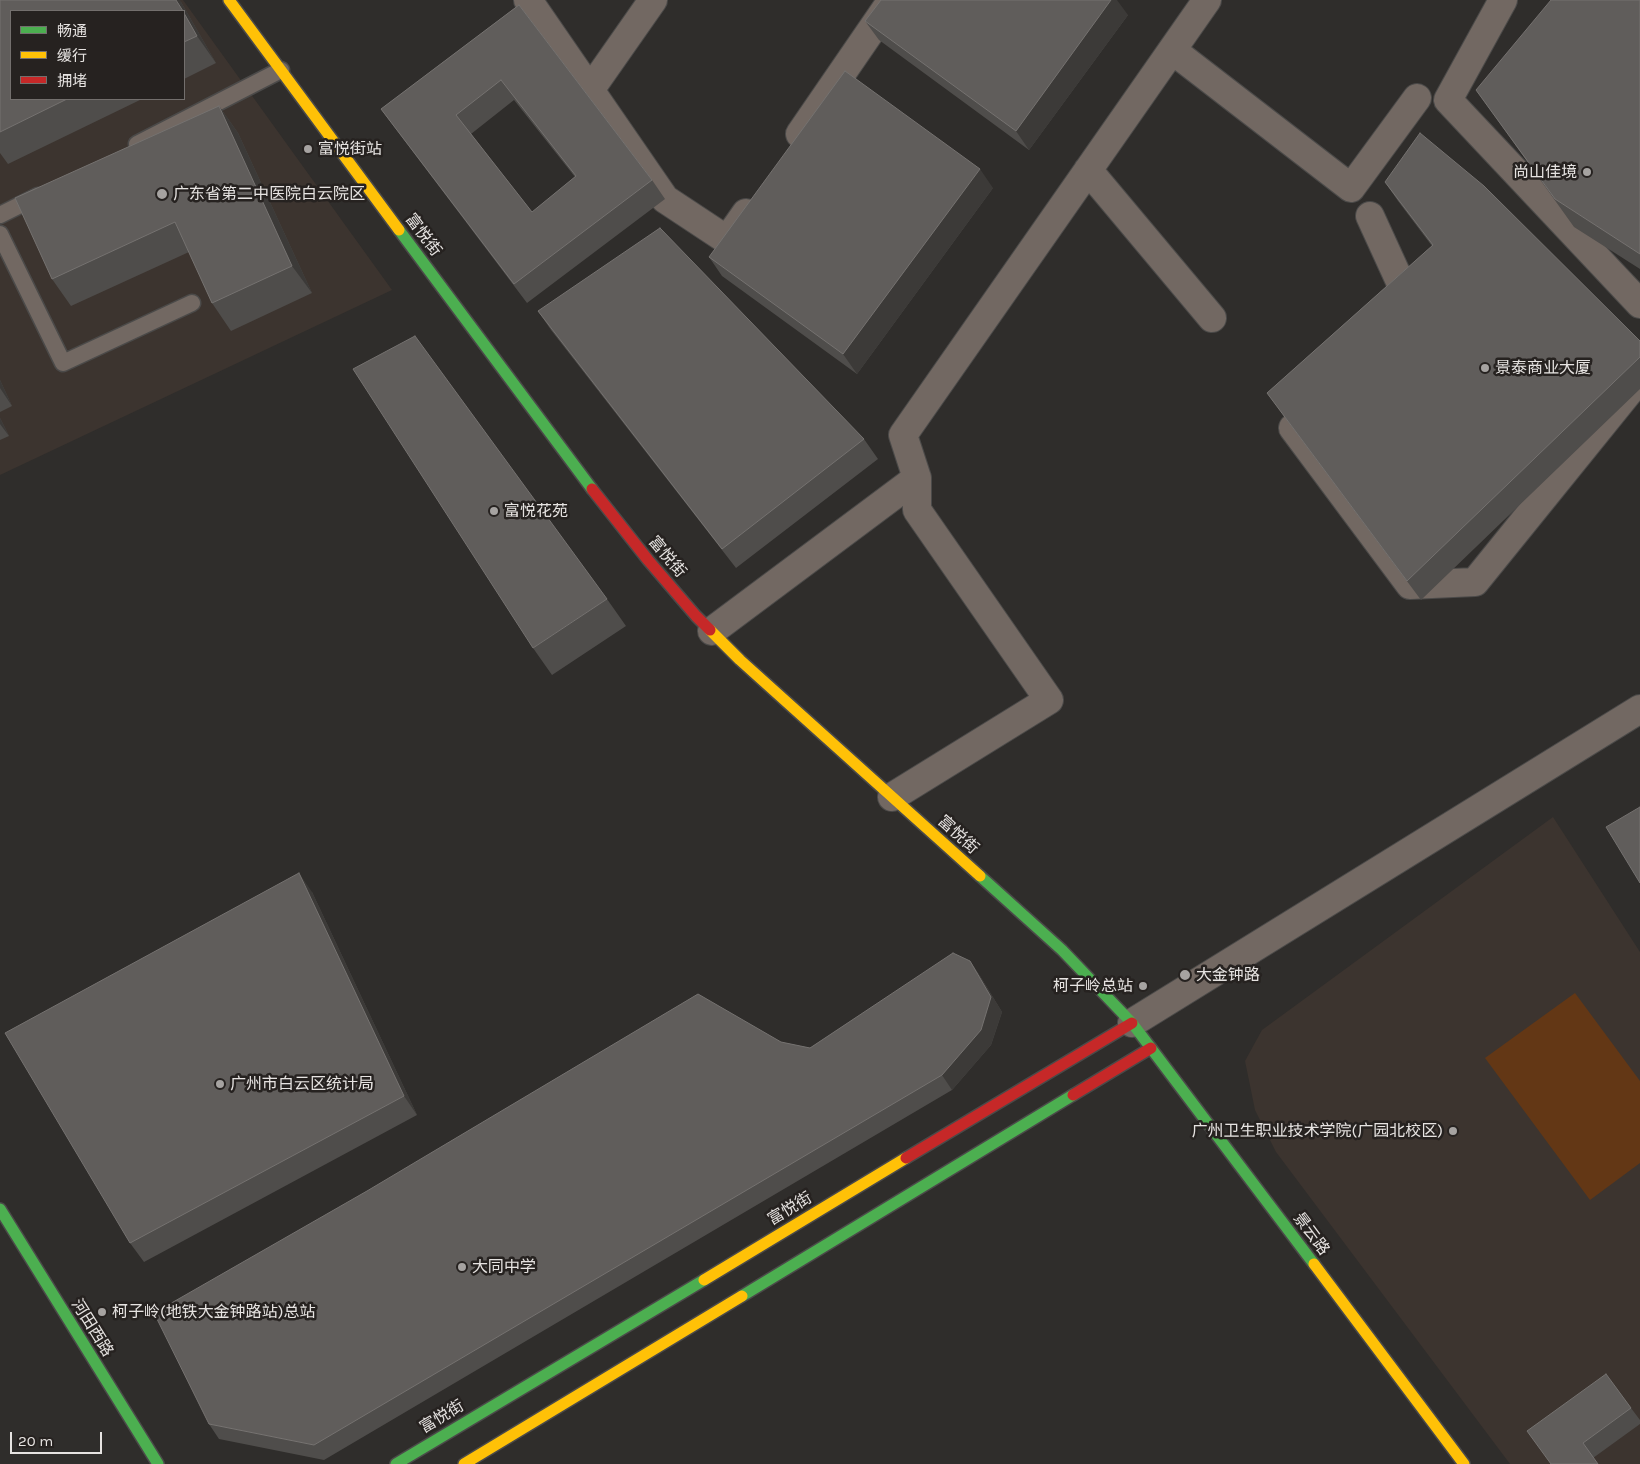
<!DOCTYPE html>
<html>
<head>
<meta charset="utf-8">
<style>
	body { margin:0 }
	#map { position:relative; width:1640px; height:1464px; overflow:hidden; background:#2f2d2b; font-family:Karla,"Noto Sans SC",sans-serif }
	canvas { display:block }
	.legend { position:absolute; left:10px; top:10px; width:175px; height:90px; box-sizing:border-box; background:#262220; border:1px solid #736f6d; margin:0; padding:6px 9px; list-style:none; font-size:15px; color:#e6e3e1 }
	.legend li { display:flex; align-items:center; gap:10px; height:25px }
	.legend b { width:25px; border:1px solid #736f6d }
	.scale { position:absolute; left:10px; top:1432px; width:92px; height:22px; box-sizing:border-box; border:2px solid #e6e3e1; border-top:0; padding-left:6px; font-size:15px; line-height:18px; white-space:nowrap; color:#e6e3e1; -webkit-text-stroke:4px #262220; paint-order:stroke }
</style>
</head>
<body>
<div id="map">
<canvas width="1640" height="1464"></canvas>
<ul class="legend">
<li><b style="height:6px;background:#4caf50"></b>畅通</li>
<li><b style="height:6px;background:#ffc107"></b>缓行</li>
<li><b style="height:6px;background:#c62828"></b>拥堵</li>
</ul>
<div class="scale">20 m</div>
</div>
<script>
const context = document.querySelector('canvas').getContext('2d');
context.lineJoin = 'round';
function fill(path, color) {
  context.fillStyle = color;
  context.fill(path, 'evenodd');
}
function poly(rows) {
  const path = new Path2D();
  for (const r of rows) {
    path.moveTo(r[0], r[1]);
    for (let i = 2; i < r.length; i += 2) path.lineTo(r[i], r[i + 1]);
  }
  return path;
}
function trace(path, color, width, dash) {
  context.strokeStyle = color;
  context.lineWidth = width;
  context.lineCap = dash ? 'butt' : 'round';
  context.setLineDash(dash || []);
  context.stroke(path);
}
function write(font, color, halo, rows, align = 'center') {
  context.font = font + ' Karla,"Noto Sans SC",sans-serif';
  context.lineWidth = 5;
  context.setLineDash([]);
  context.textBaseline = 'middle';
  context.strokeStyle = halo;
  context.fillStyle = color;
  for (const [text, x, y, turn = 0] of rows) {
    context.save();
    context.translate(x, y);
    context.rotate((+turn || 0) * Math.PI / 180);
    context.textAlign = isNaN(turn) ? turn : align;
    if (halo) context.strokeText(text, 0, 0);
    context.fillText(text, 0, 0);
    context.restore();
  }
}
const built = poly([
	[14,0,183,0,392,290,0,475,0,6],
	[11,11,184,11,184,99,11,99],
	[1553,817,1640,952,1640,1464,1510,1464,1276,1152,1255,1110,1245,1061,1262,1030]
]);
const green = poly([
	[1575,993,1640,1081,1640,1163,1590,1200,1485,1058]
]);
const lane = poly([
	[137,144,281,70],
	[0,215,38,196],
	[0,234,63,363,192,303]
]);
const street = poly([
	[528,0,665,199,727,240,746,213],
	[1503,0,1448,100,1640,304],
	[1172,50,1351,188,1417,98],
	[590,90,653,0],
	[800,134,892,0],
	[1088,170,1212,318],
	[1370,216,1408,299,1398,307],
	[1293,428,1410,585,1475,582,1640,378],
	[712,631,917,478,903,435,1207,0],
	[892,797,1049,700,917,510,917,478],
	[1132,1023,1640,709]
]);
const fast = poly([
	[399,230,592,489],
	[980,876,1062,950,1132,1023,1314,1264],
	[0,1209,158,1464],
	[742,1296,1073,1095],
	[396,1464,704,1280]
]);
const slow = poly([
	[229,0,399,230],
	[710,630,740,660,980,876],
	[1314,1264,1464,1464],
	[704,1280,906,1158],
	[464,1464,742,1296]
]);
const jam = poly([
	[592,489,648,560,696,616,710,630],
	[1073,1095,1151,1048],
	[906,1158,1132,1023]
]);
const wall = poly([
	[0,0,181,2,216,63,184,79,184,11,11,99,142,99,8,164,0,153],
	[1640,0,1640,269,1574,227,1476,90],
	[519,5,652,180,665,199,527,303,395,128,381,109],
	[514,100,575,177,532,212,471,134],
	[1128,15,1029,150,879,40,865,21],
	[219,106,238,133,312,293,231,331,212,303,189,252,71,306,52,279],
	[1385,182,1640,341,1640,389,1421,600,1267,393,1432,246,1398,201],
	[993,188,857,374,722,276,709,257],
	[538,311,864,439,878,459,736,568,551,330],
	[0,380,12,406,0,412],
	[0,418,9,436,0,440],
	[607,599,626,626,552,675,533,648],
	[312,892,417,1115,144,1262,130,1243],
	[970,961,980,976,1002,1012,991,1045,952,1090,324,1460,219,1439,209,1424,781,1042,810,1048],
	[1631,1408,1640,1420,1640,1424,1593,1458,1527,1431]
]);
const shadedWall = poly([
	[176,0,180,0,181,2,216,63,197,36,184,13,184,11,183,11],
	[1111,0,1117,0,1128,15,1029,150,1016,131],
	[219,106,238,133,312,293,292,266],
	[980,169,993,188,857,374,843,354],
	[0,380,12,406,0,388],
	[0,418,9,436,0,424],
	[299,873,312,892,417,1115,404,1096],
	[970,961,980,976,1002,1012,991,1045,952,1090,942,1075]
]);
const building = poly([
	[0,0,176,0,183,11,11,11,11,99,67,99,0,132,0,0],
	[881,0,1111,0,1016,131,865,21,881,0],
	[1551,0,1640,0,1640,254,1555,199,1476,90,1551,0],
	[519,5,652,180,514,284,381,109,519,5],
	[501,80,576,176,532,212,456,115,501,80],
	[184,13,197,36,184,42,184,13],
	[845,71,980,169,843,354,709,257,845,71],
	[219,106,292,266,212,303,175,222,52,279,15,198,219,106],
	[1420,133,1484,186,1640,341,1640,357,1407,581,1267,393,1433,245,1385,182,1420,133],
	[660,228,864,439,722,549,538,311,660,228],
	[415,336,607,599,533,648,353,369,415,336],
	[1640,807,1640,883,1606,827,1640,807],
	[299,873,404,1096,130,1243,5,1033,299,873],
	[953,953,970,961,991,997,981,1030,942,1075,314,1445,209,1424,154,1313,367,1191,698,994,781,1042,810,1048,953,953],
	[1606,1374,1631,1408,1583,1443,1598,1464,1551,1464,1527,1431,1606,1374]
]);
const markers = [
	[308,149,5,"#a6a3a1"],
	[1587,172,5,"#a6a3a1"],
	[162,194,6,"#a6a3a1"],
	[1485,368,5,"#a6a3a1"],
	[494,511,5,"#a6a3a1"],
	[1185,975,6,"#a6a3a1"],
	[1143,986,5,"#a6a3a1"],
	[220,1084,5,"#a6a3a1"],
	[1453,1131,5,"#a6a3a1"],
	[462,1267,5,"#a6a3a1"],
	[102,1312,5,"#a6a3a1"]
];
const poiNames = [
	["富悦街站",318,149],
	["尚山佳境",1577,172,"right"],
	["广东省第二中医院白云院区",173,194],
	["景泰商业大厦",1495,368],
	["富悦花苑",504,511],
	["大金钟路",1196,975],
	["柯子岭总站",1133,986,"right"],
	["广州市白云区统计局",230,1084],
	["广州卫生职业技术学院(广园北校区)",1443,1131,"right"],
	["大同中学",472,1267],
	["柯子岭(地铁大金钟路站)总站",112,1312]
];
const streetNames = [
	["富悦街",423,235,53],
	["富悦街",667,557,50],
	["富悦街",958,835,42],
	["富悦街",790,1209,-31],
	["景云路",1311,1234,53],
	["河田西路",92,1328,58],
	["富悦街",442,1417,-31]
];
fill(built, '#3c342f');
fill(green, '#633715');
trace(lane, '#4b4a49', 19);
trace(street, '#4b4a49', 30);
trace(fast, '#4b4a49', 14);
trace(slow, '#4b4a49', 14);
trace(jam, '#4b4a49', 14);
trace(lane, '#726862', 16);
trace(street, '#726862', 28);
trace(fast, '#4caf50', 11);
trace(slow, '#ffc107', 11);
trace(jam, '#c62828', 11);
fill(wall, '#4f4d4b');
fill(shadedWall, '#3c3a38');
fill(building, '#605d5b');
trace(building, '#757270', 1);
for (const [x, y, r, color] of markers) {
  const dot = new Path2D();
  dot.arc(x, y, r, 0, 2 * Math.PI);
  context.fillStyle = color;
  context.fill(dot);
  trace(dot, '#262220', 2);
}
write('16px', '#e6e3e1', '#262220', poiNames, 'left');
write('16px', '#e6e3e1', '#262220', streetNames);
</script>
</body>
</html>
